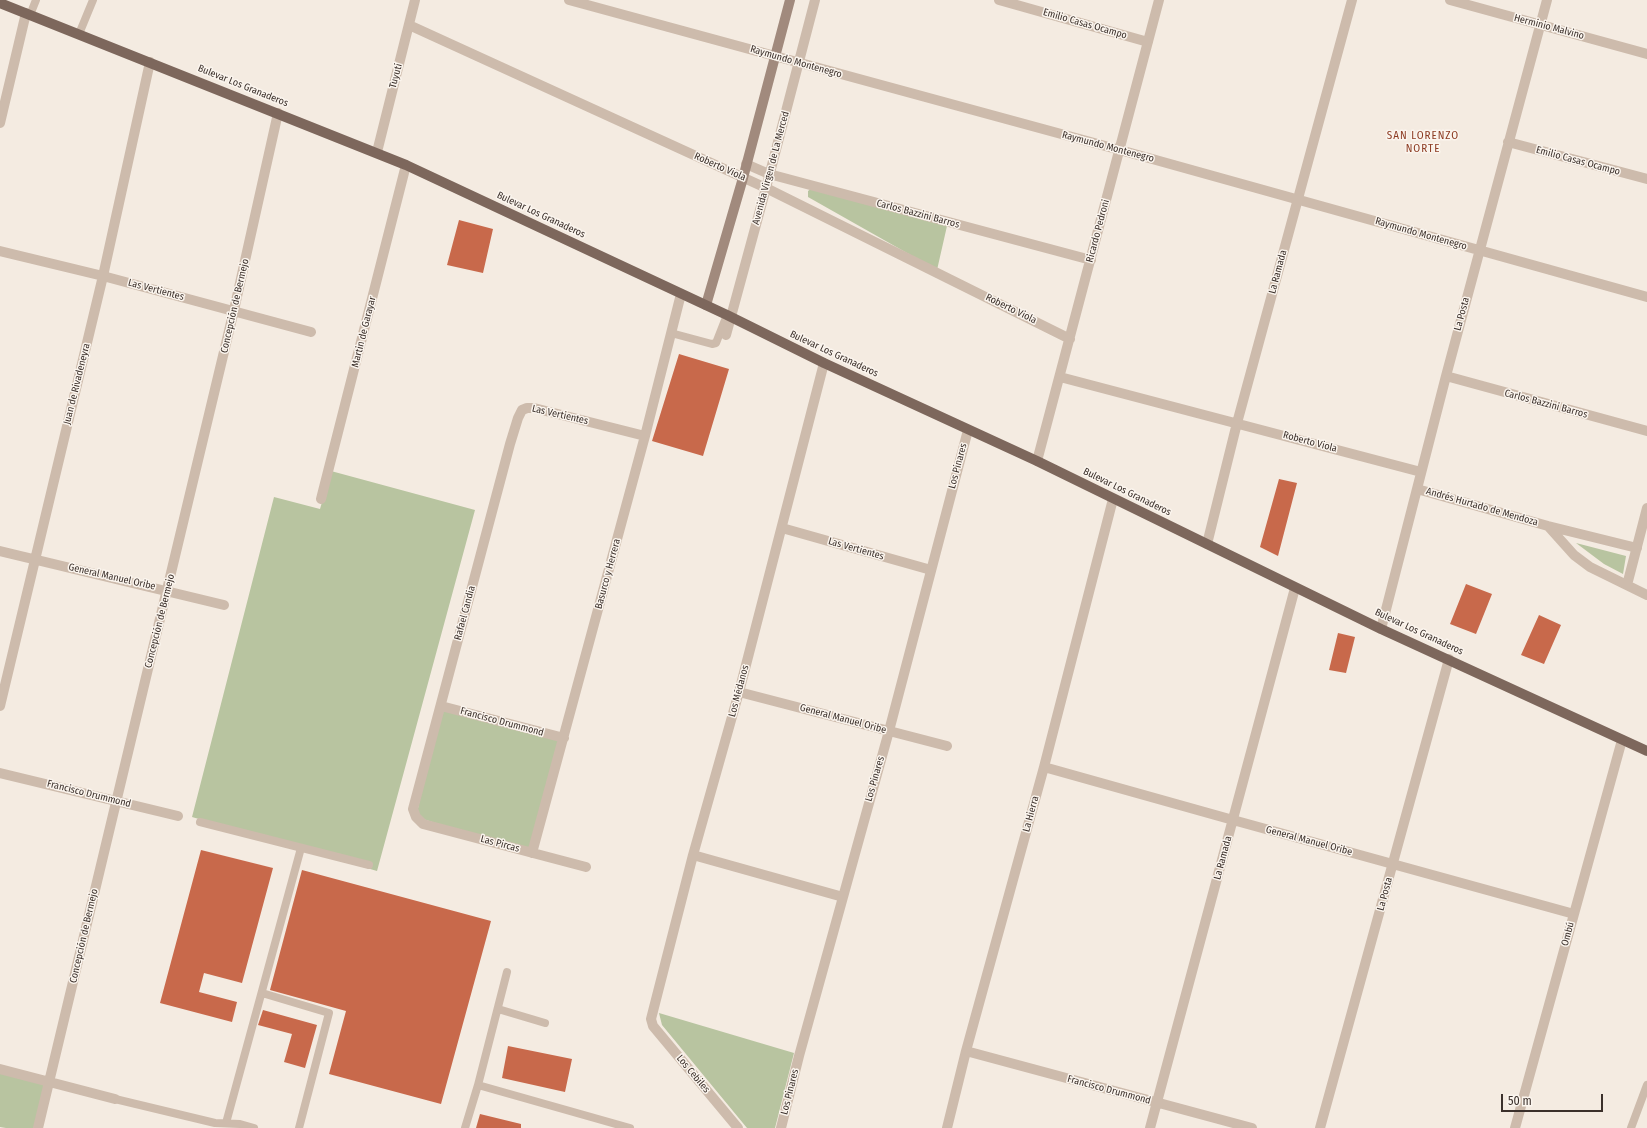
<!DOCTYPE html>
<html>
<head>
<meta charset="utf-8">
<style>
	body { margin:0 }
	#map { position:relative; width:1647px; height:1128px; overflow:hidden; background:#f4ebe1; font-family:"Fira Sans Condensed",sans-serif }
	canvas { display:block }
	.scale { position:absolute; left:1501px; top:1094px; width:102px; height:18px; box-sizing:border-box; border:2px solid #3b302b; border-top:0; padding-left:5px; font-size:12px; line-height:14px; white-space:nowrap; color:#3b302b; -webkit-text-stroke:3px #fbf5ee; paint-order:stroke }
</style>
</head>
<body>
<div id="map">
<canvas width="1647" height="1128"></canvas>
<div class="scale">50 m</div>
</div>
<script>
const context = document.querySelector('canvas').getContext('2d');
context.lineJoin = 'round';
function fill(path, color) {
  context.fillStyle = color;
  context.fill(path, 'evenodd');
}
function poly(rows) {
  const path = new Path2D();
  for (const r of rows) {
    path.moveTo(r[0], r[1]);
    for (let i = 2; i < r.length; i += 2) path.lineTo(r[i], r[i + 1]);
  }
  return path;
}
function trace(path, color, width, dash) {
  context.strokeStyle = color;
  context.lineWidth = width;
  context.lineCap = dash ? 'butt' : 'round';
  context.setLineDash(dash || []);
  context.stroke(path);
}
function write(font, color, halo, rows, align = 'center') {
  context.font = font + ' "Fira Sans Condensed",sans-serif';
  context.lineWidth = 3;
  context.setLineDash([]);
  context.textBaseline = 'middle';
  context.strokeStyle = halo;
  context.fillStyle = color;
  for (const [text, x, y, turn = 0] of rows) {
    context.save();
    context.translate(x, y);
    context.rotate((+turn || 0) * Math.PI / 180);
    context.textAlign = isNaN(turn) ? turn : align;
    if (halo) context.strokeText(text, 0, 0);
    context.fillText(text, 0, 0);
    context.restore();
  }
}
const green = poly([
	[812,188,947,226,937,270,808,197,808,191],
	[331,471,475,510,377,871,192,817,274,497,320,509],
	[1576,543,1626,556,1623,574,1604,564],
	[441,706,564,738,533,853,416,817],
	[659,1013,794,1053,775,1128,747,1128,662,1025],
	[0,1069,50,1082,38,1128,6,1128,0,1127]
]);
const building = poly([
	[459,220,493,229,483,273,447,265],
	[679,354,729,369,703,456,652,441],
	[1279,479,1297,483,1278,556,1260,547],
	[1466,584,1492,594,1476,634,1450,624],
	[1539,615,1561,625,1544,664,1521,655],
	[1338,633,1355,637,1346,673,1329,670],
	[201,850,273,868,242,983,204,973,199,992,237,1002,232,1022,160,1003],
	[302,870,491,921,441,1104,329,1074,346,1011,270,990],
	[263,1010,317,1025,305,1068,284,1062,292,1034,258,1025],
	[508,1046,572,1059,565,1092,502,1078],
	[480,1114,521,1124,521,1128,476,1128]
]);
const service = poly([
	[30,15,36,0],
	[79,34,93,0],
	[671,333,712,344,716,343,727,315],
	[200,822,369,865],
	[262,993,329,1013,299,1128],
	[498,1009,545,1023],
	[478,1085,507,972],
	[115,1099,215,1123,240,1124,254,1128],
	[226,1123,301,848],
	[465,1128,478,1085,630,1128],
	[1631,1128,1647,1085]
]);
const pedestrian = poly([
	[726,335,766,188,815,0]
]);
const minor = poly([
	[569,0,1120,150,1647,297],
	[999,0,1148,42],
	[1450,0,1647,54],
	[409,25,766,188,1070,339],
	[0,123,26,13],
	[1508,142,1647,179],
	[377,152,415,0],
	[746,164,769,174,1091,260],
	[0,251,103,276,311,332],
	[1446,376,1647,431],
	[1060,377,1421,472],
	[1037,461,1159,0],
	[1417,489,1548,526,1637,548],
	[321,499,406,165],
	[1548,526,1574,555,1590,567,1647,595],
	[782,528,931,570],
	[1207,544,1237,423,1352,0],
	[0,551,224,605],
	[1627,585,1647,508],
	[1381,629,1446,376,1547,0],
	[739,692,947,746],
	[0,706,103,276,150,62],
	[441,706,564,738],
	[1044,767,1233,820,1574,914],
	[0,773,178,816],
	[532,853,645,436,681,294],
	[693,855,843,897],
	[586,867,423,824,416,817,413,809,510,444,518,418,522,410,527,408,534,408,645,436],
	[966,1051,1252,1128],
	[0,1069,115,1099],
	[38,1128,234,310,278,113],
	[738,1128,653,1026,651,1019,693,855,739,692,824,363],
	[781,1128,799,1056,889,731,968,430],
	[947,1128,966,1051,1044,767,1113,499],
	[1150,1128,1295,588],
	[1320,1128,1449,659],
	[1515,1128,1622,740]
]);
const secondary = poly([
	[706,305,743,178,790,0]
]);
const primary = poly([
	[0,3,406,165,727,315,824,363,1037,461,1381,629,1647,751]
]);
const streetNames = [
	["Emilio Casas Ocampo",1085,24,16],
	["Herminio Malvino",1549,27,15],
	["Raymundo Montenegro",796,62,16],
	["Tuyutí",396,76,-75],
	["Bulevar Los Granaderos",243,86,22],
	["Raymundo Montenegro",1108,147,15],
	["Emilio Casas Ocampo",1578,161,15],
	["Roberto Viola",720,167,24],
	["Avenida Virgen de La Merced",771,168,-75],
	["Carlos Bazzini Barros",918,214,15],
	["Bulevar Los Granaderos",541,215,25],
	["Ricardo Pedroni",1098,231,-75],
	["Raymundo Montenegro",1421,234,16],
	["La Ramada",1278,272,-75],
	["Las Vertientes",156,290,15],
	["Concepción de Bermejo",235,306,-77],
	["Roberto Viola",1011,309,26],
	["La Posta",1462,314,-75],
	["Martin de Garayar",364,332,-76],
	["Bulevar Los Granaderos",834,354,25],
	["Juan de Rivadeneyra",77,384,-76],
	["Carlos Bazzini Barros",1546,404,15],
	["Las Vertientes",560,415,13],
	["Roberto Viola",1310,442,15],
	["Los Pinares",958,466,-75],
	["Bulevar Los Granaderos",1127,492,26],
	["Andrés Hurtado de Mendoza",1482,507,16],
	["Las Vertientes",856,549,16],
	["Basurco y Herrera",608,574,-75],
	["General Manuel Oribe",112,577,13],
	["Rafael Candia",465,613,-75],
	["Concepción de Bermejo",160,621,-76],
	["Bulevar Los Granaderos",1419,632,25],
	["Los Médanos",739,691,-75],
	["General Manuel Oribe",843,719,15],
	["Francisco Drummond",502,722,15],
	["Los Pinares",875,779,-74],
	["Francisco Drummond",89,794,14],
	["La Hierra",1031,814,-75],
	["General Manuel Oribe",1309,841,15],
	["Las Pircas",500,844,15],
	["La Ramada",1223,858,-75],
	["La Posta",1385,894,-75],
	["Ombú",1568,934,-75],
	["Concepción de Bermejo",84,936,-77],
	["Los Cebiles",693,1074,50],
	["Francisco Drummond",1109,1090,15],
	["Los Pinares",790,1092,-76]
];
const neighbourhoodNames = [
	["SAN LORENZO",1423,136],
	["NORTE",1423,149]
];
fill(green, '#b8c4a0');
fill(building, '#c8694b');
trace(service, '#cdbbac', 8);
trace(pedestrian, '#cdbbac', 10);
trace(minor, '#cdbbac', 10);
trace(secondary, '#a18a7d', 10);
trace(primary, '#7d675c', 10);
write('10px', '#3b302b', '#fbf5ee', streetNames);
context.letterSpacing = '1px';
write('11px', '#8c3b22', '#fbf5ee', neighbourhoodNames);
context.letterSpacing = '0px';
</script>
</body>
</html>
